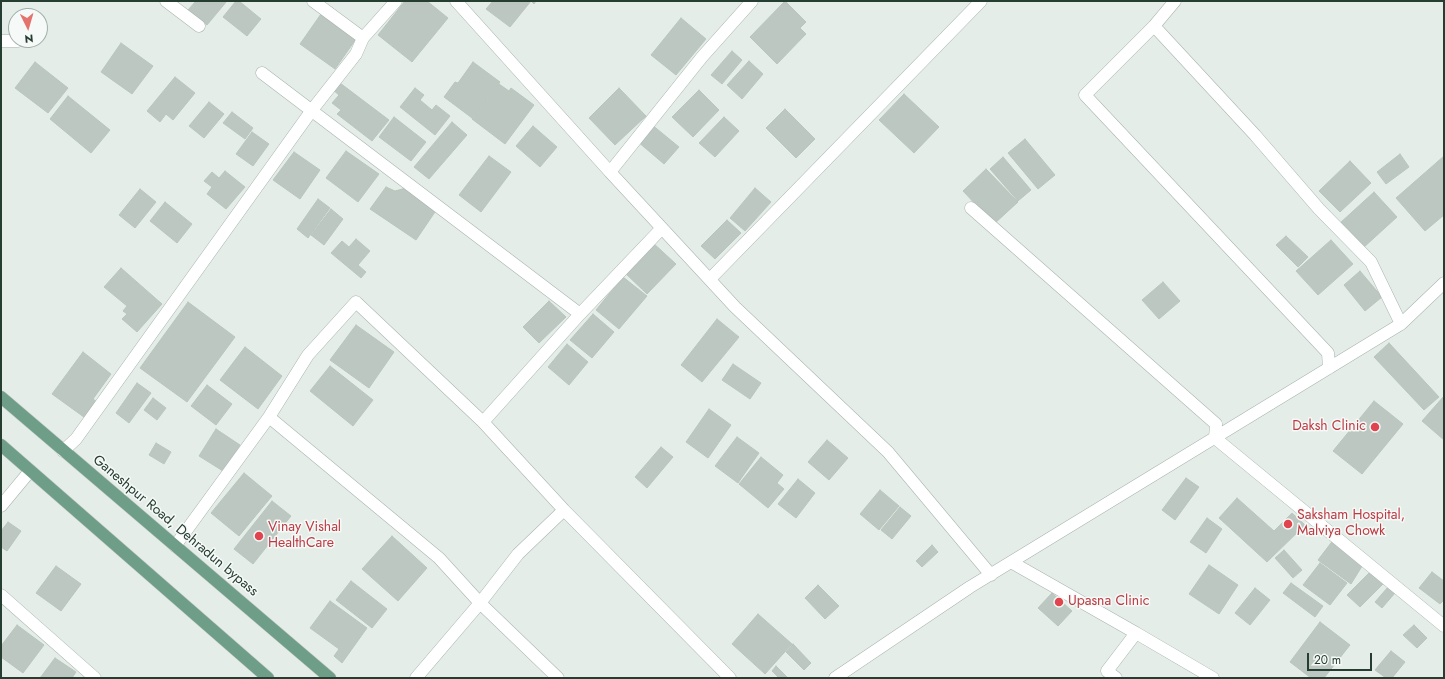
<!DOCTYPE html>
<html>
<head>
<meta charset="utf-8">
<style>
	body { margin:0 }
	#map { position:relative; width:1445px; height:679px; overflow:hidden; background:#e5ede8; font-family:Jost,sans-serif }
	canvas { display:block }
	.frame { position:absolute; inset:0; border:2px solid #263d32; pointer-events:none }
	.north { position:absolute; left:8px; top:8px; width:40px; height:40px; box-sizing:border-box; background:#f5f9f7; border:1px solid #a2aea8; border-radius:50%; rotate:175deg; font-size:11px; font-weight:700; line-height:16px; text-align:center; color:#263d32 }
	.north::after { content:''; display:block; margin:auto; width:14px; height:18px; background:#e3736d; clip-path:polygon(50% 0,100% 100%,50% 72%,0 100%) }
	.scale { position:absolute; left:1307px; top:653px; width:65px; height:18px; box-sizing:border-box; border:2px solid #263d32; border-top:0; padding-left:5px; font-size:12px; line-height:14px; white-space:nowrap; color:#263d32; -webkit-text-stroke:3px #f5f9f7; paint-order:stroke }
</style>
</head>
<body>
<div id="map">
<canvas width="1445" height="679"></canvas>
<div class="frame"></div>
<div class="north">N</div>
<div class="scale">20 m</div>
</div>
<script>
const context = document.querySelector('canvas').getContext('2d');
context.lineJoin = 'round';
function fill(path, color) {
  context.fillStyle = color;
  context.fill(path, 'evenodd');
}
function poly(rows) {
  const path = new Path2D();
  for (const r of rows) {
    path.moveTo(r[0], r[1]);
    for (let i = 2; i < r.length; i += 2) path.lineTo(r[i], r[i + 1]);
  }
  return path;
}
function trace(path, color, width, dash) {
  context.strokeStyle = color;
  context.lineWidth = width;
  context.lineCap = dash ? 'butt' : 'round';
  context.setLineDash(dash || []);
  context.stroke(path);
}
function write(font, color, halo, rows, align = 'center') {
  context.font = font + ' Jost,sans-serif';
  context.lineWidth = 3;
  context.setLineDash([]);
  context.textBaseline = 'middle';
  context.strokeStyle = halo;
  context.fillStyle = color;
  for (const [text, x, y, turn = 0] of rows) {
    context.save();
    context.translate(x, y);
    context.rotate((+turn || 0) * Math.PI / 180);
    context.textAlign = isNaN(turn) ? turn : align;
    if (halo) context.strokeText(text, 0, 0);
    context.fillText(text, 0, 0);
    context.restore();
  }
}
const building = poly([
	[196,1,227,1,207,25,188,10,196,1],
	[236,1,239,1,261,19,247,36,223,17,236,1],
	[405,1,427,1,448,18,412,62,378,35,405,1],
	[493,1,536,1,534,4,531,1,510,27,486,9,493,1],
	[785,1,806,22,800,28,806,34,777,64,750,37,785,1],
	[321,14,356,39,335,69,300,44,321,14],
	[681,18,706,39,676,75,651,55,681,18],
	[121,43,153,66,132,94,101,72,121,43],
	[732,51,742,60,722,84,711,75,732,51],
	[749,61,763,74,742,99,727,85,749,61],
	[35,62,68,88,48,113,15,88,35,62],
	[473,62,500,82,472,118,444,97,455,82,458,83,473,62],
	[175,77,195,93,173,120,166,114,160,122,147,111,175,77],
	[340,83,389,120,372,141,337,114,341,110,332,103,339,95,333,90,340,83],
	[499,84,509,91,511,88,534,105,505,144,472,119,499,84],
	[415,88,424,95,420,100,432,110,436,105,450,116,435,135,400,107,415,88],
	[619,88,646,116,615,145,589,118,619,88],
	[699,90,719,110,693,137,672,117,699,90],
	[904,94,939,127,914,153,879,120,904,94],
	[68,96,110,130,91,153,50,119,68,96],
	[209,102,224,114,204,138,189,126,209,102],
	[785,109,815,139,796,158,766,128,785,109],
	[232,112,253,128,245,139,223,123,232,112],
	[394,117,426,142,411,161,379,137,394,117],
	[724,117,739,131,715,157,699,143,724,117],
	[452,122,467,135,429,179,414,167,452,122],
	[651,124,679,147,664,164,637,141,651,124],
	[533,126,557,147,540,167,516,146,533,126],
	[252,132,269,144,253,166,236,154,252,132],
	[1025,139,1055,175,1038,189,1008,153,1025,139],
	[346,151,379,174,358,202,326,178,346,151],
	[294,152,320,170,300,199,273,180,294,152],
	[1400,154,1409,167,1386,184,1377,172,1400,154],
	[489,156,511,172,481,212,459,195,489,156],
	[1444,156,1444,215,1425,231,1396,198,1444,156],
	[1003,157,1031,190,1018,201,990,169,1003,157],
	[1350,161,1371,183,1340,212,1319,191,1350,161],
	[986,169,1018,202,994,224,963,191,986,169],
	[225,171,245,187,226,209,207,194,212,187,204,181,212,172,219,178,225,171],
	[386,187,395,191,406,188,437,209,416,240,370,209,386,187],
	[755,188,771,202,745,231,730,218,755,188],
	[140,189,156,202,135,228,119,215,140,189],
	[1374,192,1397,217,1363,248,1340,223,1374,192],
	[318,199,330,208,308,238,297,229,318,199],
	[165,202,192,224,177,243,150,221,165,202],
	[331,209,343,219,324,245,311,235,331,209],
	[727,220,741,233,715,259,701,246,727,220],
	[1286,236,1308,257,1298,267,1276,245,1286,236],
	[356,239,370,251,358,265,366,272,361,278,331,253,342,241,349,247,356,239],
	[1331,240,1353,264,1318,295,1296,271,1331,240],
	[652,242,676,264,647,294,624,272,652,242],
	[121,268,162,304,137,332,122,319,127,314,123,311,127,306,104,287,121,268],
	[1360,271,1382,297,1365,311,1344,285,1360,271],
	[623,277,647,296,619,329,596,310,623,277],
	[1163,282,1180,301,1159,319,1142,300,1163,282],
	[549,301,566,317,539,343,523,327,549,301],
	[188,302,235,337,187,402,140,368,188,302],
	[593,314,614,332,592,358,570,340,593,314],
	[717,319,739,337,702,382,681,365,717,319],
	[356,325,394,352,369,388,330,360,356,325],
	[1389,343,1439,397,1424,410,1374,357,1389,343],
	[567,344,588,362,569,385,548,367,567,344],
	[245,347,282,376,258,409,220,380,245,347],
	[83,352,111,374,93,399,100,404,88,420,52,394,83,352],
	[733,364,761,383,750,399,722,380,733,364],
	[330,366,373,400,353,426,310,391,330,366],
	[137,383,151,393,129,423,116,413,137,383],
	[207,385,232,404,216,425,191,406,207,385],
	[1444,396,1444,440,1422,421,1444,396],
	[153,398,166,408,157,420,144,410,153,398],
	[1374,401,1403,424,1362,474,1333,451,1374,401],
	[709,409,731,425,708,458,686,442,709,409],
	[216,429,240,445,223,471,199,456,216,429],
	[737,437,759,453,738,483,715,466,737,437],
	[827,440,848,458,829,480,808,462,827,440],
	[156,443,171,452,164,464,149,455,156,443],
	[661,447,673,457,647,488,635,477,661,447],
	[761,457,783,475,777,483,784,489,768,508,739,484,761,457],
	[244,473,272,496,239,536,211,513,244,473],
	[1186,478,1199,487,1175,520,1162,510,1186,478],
	[798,479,815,493,796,518,778,504,798,479],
	[880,490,899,506,879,530,860,514,880,490],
	[1237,498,1274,531,1292,513,1305,525,1267,562,1219,518,1237,498],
	[272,501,291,516,253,564,234,549,272,501],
	[900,507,911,516,892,539,881,530,900,507],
	[1207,518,1222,529,1206,553,1190,542,1207,518],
	[8,522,21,531,7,551,1,547,1,531,8,522],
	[392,536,427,568,398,601,362,569,392,536],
	[1334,539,1364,563,1351,584,1318,560,1334,539],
	[932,545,938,552,922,567,916,561,932,545],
	[1284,550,1302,570,1293,578,1275,558,1284,550],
	[1320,563,1347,583,1330,605,1303,585,1320,563],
	[1209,565,1238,585,1219,614,1189,594,1209,565],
	[56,566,81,584,61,611,36,593,56,566],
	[1370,572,1383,584,1360,607,1347,595,1370,572],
	[1432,572,1444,581,1444,600,1440,604,1419,588,1432,572],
	[351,581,387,609,372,628,336,600,351,581],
	[1291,583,1323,606,1315,617,1283,593,1291,583],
	[818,585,839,606,825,619,805,598,818,585],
	[1388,587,1395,593,1382,608,1375,602,1388,587],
	[1255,588,1270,600,1250,625,1235,613,1255,588],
	[1052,593,1072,611,1058,626,1038,608,1052,593],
	[330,601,367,628,342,663,334,656,339,649,310,628,330,601],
	[758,614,792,644,765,674,732,644,758,614],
	[1320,622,1350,645,1324,678,1311,678,1290,662,1320,622],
	[17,625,44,645,23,673,1,657,1,646,17,625],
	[1414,625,1427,638,1417,648,1403,635,1414,625],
	[793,644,811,663,804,670,786,652,793,644],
	[1391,651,1405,662,1392,678,1386,678,1375,670,1391,651],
	[55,658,76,672,72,678,40,678,55,658],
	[776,666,788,678,779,678,772,671,776,666]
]);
const minor = poly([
	[166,1,199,26],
	[313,1,363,38],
	[456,1,610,172],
	[752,1,702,57,610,172,735,307,888,452,991,575],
	[1175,1,1154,26,1085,95,1328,353,1329,368],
	[1154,26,1255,135,1319,209,1371,262,1401,324],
	[1,41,18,41],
	[262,73,580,314],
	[971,208,1216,424,1215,438,1444,626],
	[710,279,981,1],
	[269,417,439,558,480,603,558,678],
	[483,422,580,314,662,228],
	[63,451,76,439,312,110,356,54,363,38,396,1],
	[1,506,30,471],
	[175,546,269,417,308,355,356,302,483,422,564,510,730,678],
	[1011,562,1136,633,1107,671,1116,678],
	[1,595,95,678],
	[1136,633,1213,678],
	[416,678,480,603,518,554,564,510],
	[835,678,970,587,1401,324,1444,283]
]);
const primary = poly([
	[1,397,330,678],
	[1,445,268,678]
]);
const markers = [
	[1375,427,5,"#e0444e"],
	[1288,524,5,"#e0444e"],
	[259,536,5,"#e0444e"],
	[1059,602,5,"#e0444e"]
];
const healthNames = [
	["Daksh Clinic",1366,427,"right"],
	["Saksham Hospital,",1297,516],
	["Malviya Chowk",1297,532],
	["Vinay Vishal",268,528],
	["HealthCare",268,544],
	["Upasna Clinic",1068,602]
];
const streetNames = [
	["Ganeshpur Road, Dehradun bypass",175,526,40]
];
fill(building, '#bbc7c0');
trace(building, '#b8c6bd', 1);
trace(minor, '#a8b5ae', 13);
trace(primary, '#c2c9c6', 13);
trace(minor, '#fff', 12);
trace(primary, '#6e9d88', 12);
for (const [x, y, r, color] of markers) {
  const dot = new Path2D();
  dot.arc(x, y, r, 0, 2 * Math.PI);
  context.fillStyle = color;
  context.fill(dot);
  trace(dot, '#f5f9f7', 1.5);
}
write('14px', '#be3a42', '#f5f9f7', healthNames, 'left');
write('14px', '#263d32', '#f5f9f7', streetNames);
</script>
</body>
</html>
